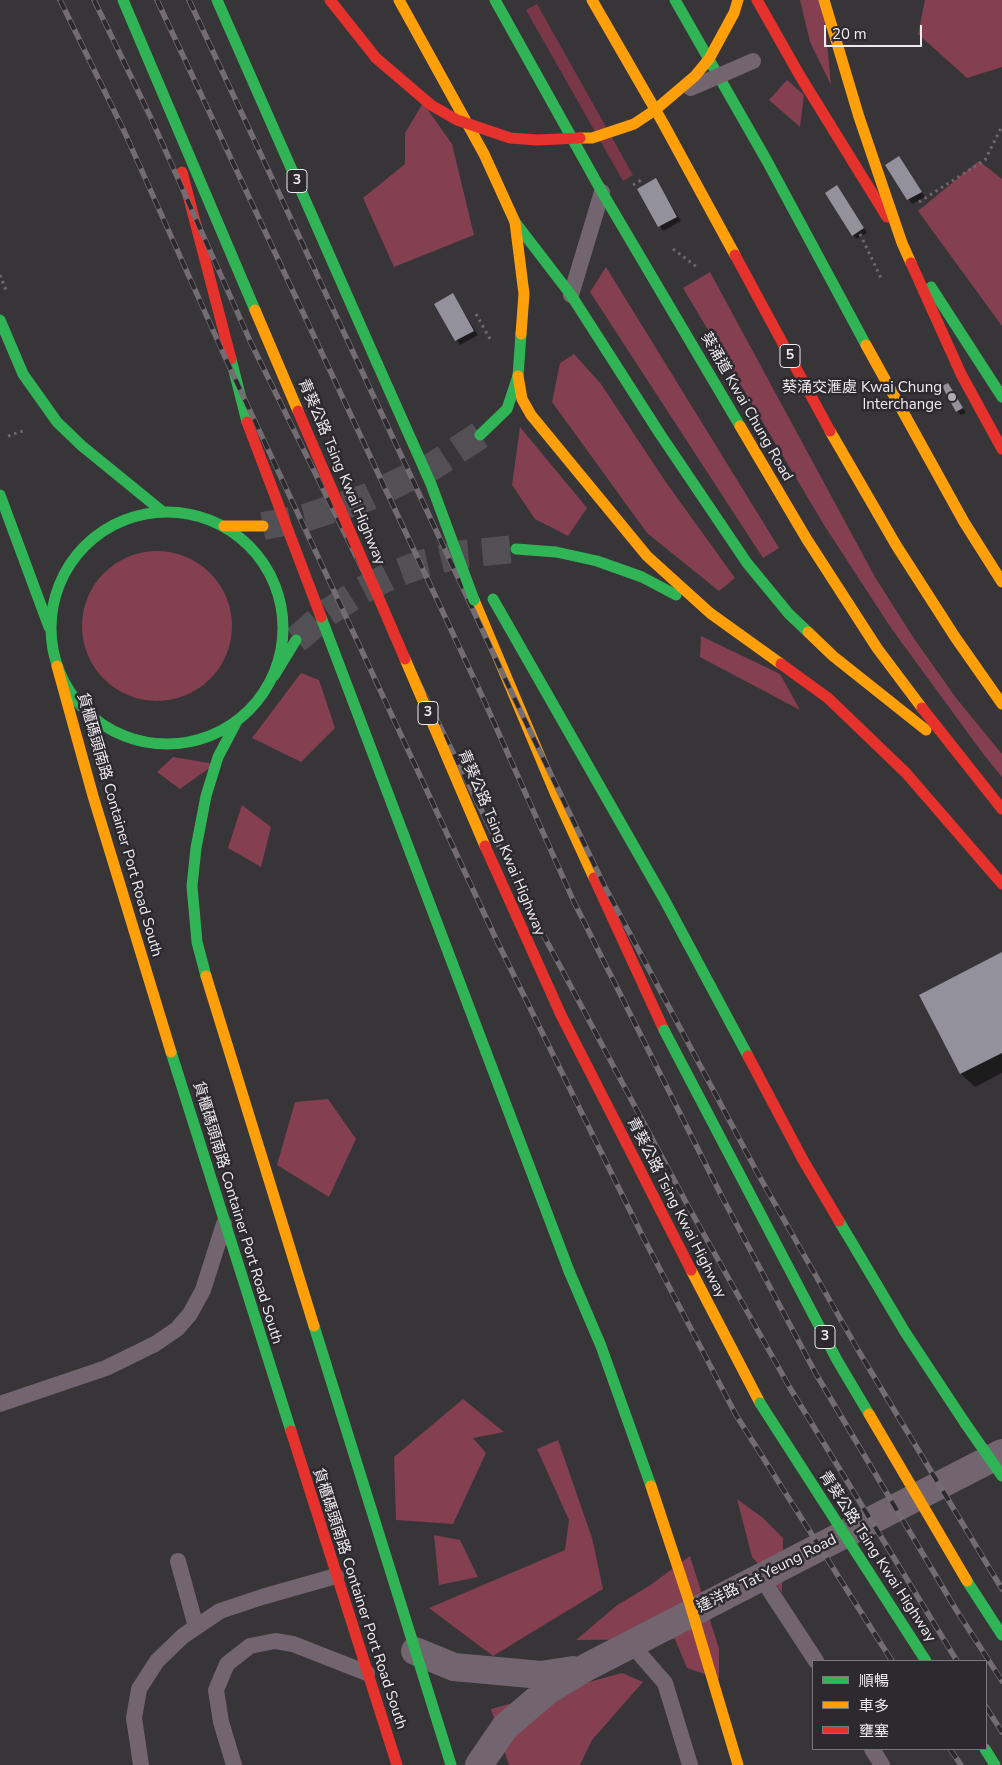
<!DOCTYPE html>
<html>
<head>
<meta charset="utf-8">
<style>
	body { margin:0 }
	#map { position:relative; width:1002px; height:1765px; overflow:hidden; background:#373538; font-family:"Nunito Sans","Noto Sans TC",sans-serif }
	canvas { display:block }
	.legend { position:absolute; left:812px; top:1660px; width:175px; height:90px; box-sizing:border-box; background:#2d2a2f; border:1px solid #7a787c; margin:0; padding:6px 9px; list-style:none; font-size:15px; color:#eeecf0 }
	.legend li { display:flex; align-items:center; gap:10px; height:25px }
	.legend b { width:25px; border:1px solid #7a787c }
	.scale { position:absolute; left:824px; top:25px; width:98px; height:22px; box-sizing:border-box; border:2px solid #eeecf0; border-top:0; padding-left:6px; font-size:15px; line-height:18px; white-space:nowrap; color:#eeecf0; -webkit-text-stroke:4px #2d2a2f; paint-order:stroke }
</style>
</head>
<body>
<div id="map">
<canvas width="1002" height="1765"></canvas>
<ul class="legend">
<li><b style="height:6px;background:#30b455"></b>順暢</li>
<li><b style="height:6px;background:#ff9f0a"></b>車多</li>
<li><b style="height:6px;background:#e5322d"></b>壅塞</li>
</ul>
<div class="scale">20 m</div>
</div>
<script>
const context = document.querySelector('canvas').getContext('2d');
context.lineJoin = 'round';
function fill(path, color) {
  context.fillStyle = color;
  context.fill(path, 'evenodd');
}
function poly(rows) {
  const path = new Path2D();
  for (const r of rows) {
    if (r.length === 3) {
      path.moveTo(r[0] + r[2], r[1]);
      path.arc(r[0], r[1], r[2], 0, 2 * Math.PI);
      continue;
    }
    path.moveTo(r[0], r[1]);
    for (let i = 2; i < r.length; i += 2) path.lineTo(r[i], r[i + 1]);
  }
  return path;
}
function trace(path, color, width, dash) {
  context.strokeStyle = color;
  context.lineWidth = width;
  context.lineCap = dash ? 'butt' : 'round';
  context.setLineDash(dash || []);
  context.stroke(path);
}
function write(font, color, halo, rows, align = 'center') {
  context.font = font + ' "Nunito Sans","Noto Sans TC",sans-serif';
  context.lineWidth = 5;
  context.setLineDash([]);
  context.textBaseline = 'middle';
  context.strokeStyle = halo;
  context.fillStyle = color;
  for (const [text, x, y, turn = 0] of rows) {
    context.save();
    context.translate(x, y);
    context.rotate((+turn || 0) * Math.PI / 180);
    context.textAlign = isNaN(turn) ? turn : align;
    if (halo) context.strokeText(text, 0, 0);
    context.fillText(text, 0, 0);
    context.restore();
  }
}
const green = poly([
	[537,4,633,175,623,181,526,10]
]);
const forest = poly([
	[800,0,820,0,824,11,831,85,810,42],
	[925,0,1002,0,1002,67,967,78,918,34],
	[787,80,804,95,800,127,769,100],
	[423,103,452,144,474,235,394,267,363,198,405,164,405,133],
	[979,161,1002,179,1002,326,918,211],
	[606,267,779,548,763,558,590,292],
	[710,272,875,577,913,637,956,698,1002,754,1002,777,984,755,891,628,824,525,683,288],
	[574,354,601,384,665,481,735,578,719,591,647,533,552,402,560,363],
	[520,427,587,508,568,536,535,519,512,485],
	[157,626,75],
	[701,636,780,674,800,710,700,657],
	[301,673,319,680,335,728,301,762,252,738],
	[173,757,215,764,180,789,157,772],
	[242,805,271,827,261,867,228,848],
	[328,1099,356,1139,329,1197,277,1165,295,1102],
	[463,1399,504,1432,473,1438,486,1453,453,1524,396,1520,394,1457],
	[558,1440,592,1538,603,1589,493,1656,429,1608,565,1550,569,1520,537,1449],
	[737,1499,763,1518,783,1538,782,1592,752,1557],
	[434,1535,460,1540,478,1577,439,1585],
	[690,1556,719,1649,719,1679,687,1668,675,1639,576,1640,616,1606,649,1586],
	[622,1673,643,1682,592,1740,580,1765,509,1765,491,1709]
]);
const shadow = poly([
	[898,157,925,197,912,204,886,165],
	[655,180,681,221,663,231,638,190],
	[837,187,867,233,857,239,853,235],
	[452,294,478,335,460,345,435,304],
	[948,385,966,413,961,415,957,411],
	[1002,954,1002,1073,975,1087,961,1074,920,996]
]);
const building = poly([
	[899,156,922,192,907,200,885,165],
	[656,178,677,217,658,227,637,189],
	[837,185,864,228,852,236,825,193],
	[453,293,474,331,455,341,434,304],
	[948,383,963,408,956,412,942,386],
	[1002,952,1002,1053,960,1074,919,995]
]);
const secondaryTunnel = poly([
	[263,526,305,518,368,497,433,466,480,435]
]);
const highwayTunnel = poly([
	[296,640,327,613,361,591,392,575,425,563,463,554,516,549]
]);
const path = poly([
	[633,185,643,179],
	[919,202,985,160,1002,126],
	[860,234,881,278],
	[673,249,697,267],
	[0,275,6,290],
	[476,314,490,339],
	[8,436,26,430]
]);
const lane = poly([
	[571,295,602,192],
	[0,1404,106,1368,155,1344,177,1329,190,1314,203,1290,224,1224],
	[178,1561,196,1627],
	[761,1577,816,1661],
	[631,1644,665,1683,690,1765],
	[872,1749,882,1765],
	[141,1765,134,1718,139,1689,157,1661,183,1636,220,1611,262,1597,336,1576],
	[234,1765,221,1722,216,1690,227,1664,250,1646,275,1641,293,1644,367,1673]
]);
const street = poly([
	[415,1651,454,1667,541,1675,573,1670],
	[479,1765,505,1727,547,1691,585,1668,1002,1453]
]);
const fast = poly([
	[123,0,255,310],
	[217,0,377,363],
	[495,0,602,192,740,426],
	[675,0,767,161,866,345],
	[515,222,571,295,660,434,747,563,789,614,808,632],
	[931,287,1002,397],
	[0,320,23,374,57,422,82,446,163,512],
	[231,359,247,422],
	[480,435,507,409,518,376,521,334],
	[0,495,49,627],
	[167,628,116],
	[516,549,556,552,597,561,642,577,676,595],
	[493,599,664,899,748,1056],
	[274,676,296,640],
	[206,976,197,942,192,886,196,848,206,796,218,757,237,721],
	[171,1052,291,1431],
	[486,1052,569,1271],
	[839,1221,905,1332,965,1423],
	[314,1326,451,1765],
	[985,1749,995,1765]
]);
const slow = poly([
	[399,0,484,154,515,222,524,294,521,334],
	[592,0,663,123,735,255],
	[255,310,298,411],
	[866,345,964,522,1002,582],
	[518,376,522,399,531,415,647,556,710,613,781,664],
	[740,426,806,538,877,648,922,708],
	[830,431,896,545,955,637,1002,704],
	[224,526,263,526],
	[474,600,556,795,594,878],
	[808,632,833,656,926,730],
	[57,666,93,796,171,1052],
	[206,976,314,1326],
	[691,1270,760,1403]
]);
const jam = poly([
	[757,0,800,76,887,217],
	[182,172,231,359],
	[735,255,830,431],
	[781,664,828,698,906,773,1002,884],
	[922,708,1002,809],
	[594,878,664,1030],
	[561,1015,691,1270],
	[748,1056,803,1160,839,1221],
	[291,1431,397,1765]
]);
const rail = poly([
	[60,0,125,133,225,357,496,939,641,1233,736,1415,892,1661],
	[94,0,151,118,251,343,536,921,688,1206,790,1388,957,1661],
	[157,0,483,698,574,902,720,1193,816,1374,955,1608,1002,1681],
	[189,0,509,687,605,887,758,1174,858,1350,1002,1589],
	[986,1707,1002,1732],
	[950,1749,961,1765]
]);
const laneBridge = poly([
	[691,88,753,61]
]);
const fastBridge = poly([
	[377,363,431,484,474,600],
	[321,617,486,1052],
	[664,1030,837,1360,869,1414],
	[569,1271,601,1346,651,1486],
	[760,1403,926,1661],
	[965,1423,1002,1476],
	[967,1581,1002,1635]
]);
const slowBridge = poly([
	[824,0,859,117,902,243,911,263],
	[580,138,592,138,634,124,655,110,695,76,709,59,734,13,738,0],
	[405,659,485,846],
	[869,1414,967,1581],
	[651,1486,689,1601,738,1765]
]);
const jamBridge = poly([
	[330,0,376,58,431,105,457,120,510,138,537,140,580,138],
	[911,263,961,374,1002,449],
	[298,411,405,659],
	[247,422,321,617],
	[485,846,561,1015]
]);
const markers = [
	[952,397,5,"#aeacb0"]
];
const shields = [
	[297,181,20],
	[790,356,20],
	[428,713,20],
	[825,1337,20]
];
const shieldNames = [
	["3",297,181],
	["5",790,356],
	["3",428,713],
	["3",825,1337]
];
const poiNames = [
	["葵涌交滙處 Kwai Chung",942,388],
	["Interchange",942,405]
];
const streetNames = [
	["葵涌道 Kwai Chung Road",746,407,60],
	["青葵公路 Tsing Kwai Highway",341,472,67],
	["貨櫃碼頭南路 Container Port Road South",119,825,74],
	["青葵公路 Tsing Kwai Highway",501,843,67],
	["青葵公路 Tsing Kwai Highway",676,1208,63],
	["貨櫃碼頭南路 Container Port Road South",237,1213,73],
	["青葵公路 Tsing Kwai Highway",877,1557,57],
	["達洋路 Tat Yeung Road",767,1574,-27],
	["貨櫃碼頭南路 Container Port Road South",359,1599,72]
];
fill(green, '#793748');
fill(forest, '#843f51');
fill(shadow, '#0007');
fill(building, '#92919c');
trace(secondaryTunnel, '#525054', 28, [28, 14]);
trace(highwayTunnel, '#525054', 28, [28, 14]);
trace(path, '#71686e', 3, [2.5, 4]);
trace(lane, '#72656f', 16);
trace(street, '#72656f', 28);
trace(fast, '#30b455', 11);
trace(slow, '#ff9f0a', 11);
trace(jam, '#e5322d', 11);
trace(rail, '#736c72', 5.5);
trace(rail, '#2d2a2f', 4, [11]);
trace(laneBridge, '#72656f', 16);
trace(fastBridge, '#30b455', 11);
trace(slowBridge, '#ff9f0a', 11);
trace(jamBridge, '#e5322d', 11);
for (const [x, y, r, color] of markers) {
  const dot = new Path2D();
  dot.arc(x, y, r, 0, 2 * Math.PI);
  context.fillStyle = color;
  context.fill(dot);
  trace(dot, '#2d2a2f', 2);
}
for (const [x, y, w] of shields) {
  const box = new Path2D();
  box.roundRect(x - w / 2, y - 11.5, w, 23, 4);
  context.fillStyle = '#2d2a2f';
  context.fill(box);
  trace(box, '#eeecf0', 1);
}
write('bold 14px', '#eeecf0', null, shieldNames);
write('15px', '#eeecf0', '#2d2a2f', poiNames, 'right');
write('15px', '#eeecf0', '#2d2a2f', streetNames);
</script>
</body>
</html>
